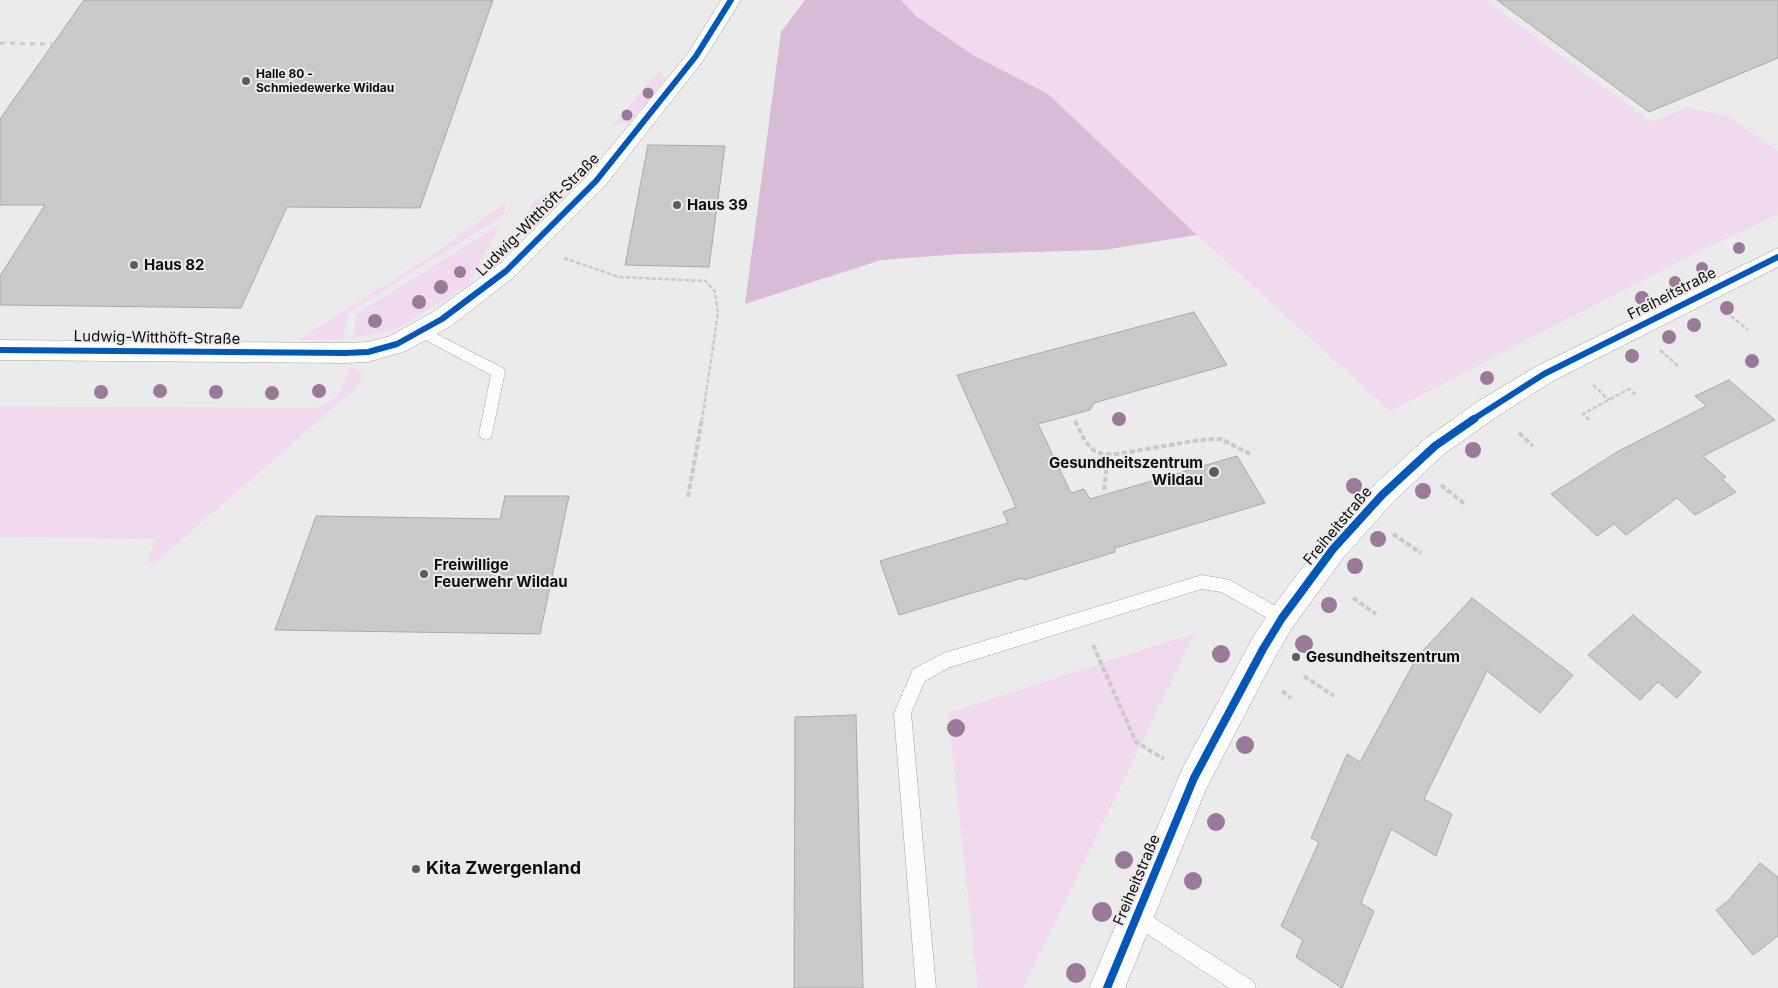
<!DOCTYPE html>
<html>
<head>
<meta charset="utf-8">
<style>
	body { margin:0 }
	canvas { display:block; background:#ecebec }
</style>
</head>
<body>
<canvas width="1778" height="988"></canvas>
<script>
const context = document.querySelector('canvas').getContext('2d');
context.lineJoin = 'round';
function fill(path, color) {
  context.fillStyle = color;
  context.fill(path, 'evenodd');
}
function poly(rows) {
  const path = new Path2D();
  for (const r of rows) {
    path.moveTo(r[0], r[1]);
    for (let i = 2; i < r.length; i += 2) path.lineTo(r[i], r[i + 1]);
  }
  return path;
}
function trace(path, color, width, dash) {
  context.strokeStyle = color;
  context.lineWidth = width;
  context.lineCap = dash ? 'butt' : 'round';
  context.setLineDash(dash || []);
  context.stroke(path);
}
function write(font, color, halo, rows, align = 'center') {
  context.font = font + ' Inter,sans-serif';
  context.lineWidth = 4;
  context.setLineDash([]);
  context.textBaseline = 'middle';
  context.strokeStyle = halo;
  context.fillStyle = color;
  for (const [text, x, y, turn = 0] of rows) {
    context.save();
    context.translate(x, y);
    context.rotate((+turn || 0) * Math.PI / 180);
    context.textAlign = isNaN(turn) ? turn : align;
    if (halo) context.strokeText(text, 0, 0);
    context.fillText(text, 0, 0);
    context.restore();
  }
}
const green = poly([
	[901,0,1485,0,1651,122,1686,107,1727,116,1778,151,1778,215,1705,248,1390,411,1197,235,1048,94,973,55,916,16],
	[660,70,665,79,630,122,612,126],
	[556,187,561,197,527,228,531,204],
	[506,202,504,215,348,313,343,339,298,340,431,256],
	[501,224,468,285,401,326,385,332,353,338,357,314],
	[350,367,356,369,362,375,359,385,156,562,147,562,156,539,0,537,0,406,313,408,323,406,337,396,342,389],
	[1195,633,1023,988,978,988,948,713]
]);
const forest = poly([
	[805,0,901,0,916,16,973,55,1048,94,1197,235,1104,250,960,254,881,260,745,304,781,32]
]);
const building = poly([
	[84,0,493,0,420,208,287,207,241,308,0,305,0,276,45,205,0,205,0,119,84,0],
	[1497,0,1778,0,1778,58,1649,112,1497,0],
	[648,145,725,146,709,267,625,265,648,145],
	[1194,312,1227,365,1094,403,1090,410,1038,424,1071,493,1084,489,1090,499,1237,456,1265,503,1115,548,1115,552,1024,580,1022,578,899,615,880,561,1008,523,1003,512,1016,507,957,375,1194,312],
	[1729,380,1775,420,1703,456,1726,477,1722,479,1736,492,1695,515,1677,498,1626,535,1614,524,1597,536,1551,494,1617,452,1706,406,1695,396,1729,380],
	[505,496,569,496,540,634,275,630,316,516,500,519,505,496],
	[1472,598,1573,675,1540,713,1487,671,1424,799,1452,814,1436,856,1391,829,1361,903,1374,911,1342,988,1296,957,1303,940,1281,926,1319,842,1311,838,1347,754,1360,762,1417,657,1472,598],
	[1633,615,1701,672,1677,698,1658,682,1640,700,1588,655,1633,615],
	[856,715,863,988,794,988,795,717,856,715],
	[1760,863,1778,877,1778,936,1753,955,1716,910,1728,901,1760,863]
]);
const pathFar1 = poly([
	[564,258,619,277,706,281,715,292,718,313,702,420],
	[1731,316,1748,330],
	[1660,350,1679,367],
	[1593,385,1609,400],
	[1589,420,1583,414,1629,389,1636,395]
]);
const path = poly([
	[1075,421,1085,441,1093,450,1102,454,1118,454,1199,440,1221,439,1250,454],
	[1519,433,1533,446],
	[1441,485,1466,505],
	[1104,490,1108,454],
	[688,497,702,419],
	[1393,534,1421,553],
	[1353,598,1376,614],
	[1093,645,1136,742,1164,759],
	[1304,676,1334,696],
	[1282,691,1291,698]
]);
const service = poly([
	[421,326,503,368,505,372,491,438,486,440,481,438,479,434,491,375,416,335,414,331,416,327,421,326],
	[1202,575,1230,580,1288,613,1290,618,1288,623,1282,625,1276,623,1221,592,1202,589,948,668,925,681,911,713,936,988,916,988,894,713,913,669,944,653,1202,575],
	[1137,907,1253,981,1256,988,1229,988,1130,923,1128,916,1130,909,1137,907]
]);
const tertiary = poly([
	[721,0,741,0,703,61,604,187,514,277,451,326,406,351,368,362,345,363,0,360,0,340,345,343,368,342,390,336,433,312,498,265,588,175,689,52,721,0],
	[1778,248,1778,267,1553,381,1498,416,1444,454,1392,503,1343,558,1292,628,1274,659,1206,789,1125,988,1089,988,1183,767,1252,639,1272,608,1323,540,1372,487,1426,438,1480,400,1535,367,1778,248]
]);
const rail = poly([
	[0,43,53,44]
]);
const cyclewayFar1 = poly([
	[0,350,345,353,368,352,397,344,442,319,506,271,596,181,696,56,731,0],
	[1472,420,1544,374,1778,257]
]);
const cycleway = poly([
	[1107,988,1194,778,1263,649,1282,618,1333,549,1382,495,1435,446,1474,419]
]);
const trees = [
	[648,93,5.5],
	[627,115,5.5],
	[1739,248,6],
	[1702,268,6],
	[460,272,6],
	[1675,282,6],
	[441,287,7],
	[1642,298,7],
	[419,302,7],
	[1727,308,7],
	[375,321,7],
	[1694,325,7],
	[1669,337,7],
	[1632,356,7],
	[1752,361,7],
	[1487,378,7],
	[160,391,7],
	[319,391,7],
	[101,392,7],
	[216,392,7],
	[272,393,7],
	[1119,419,7],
	[1473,450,8],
	[1354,486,8],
	[1423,491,8],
	[1378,539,8],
	[1355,566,8],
	[1329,605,8],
	[1304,644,9],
	[1221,654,9],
	[956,728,9],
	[1245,745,9],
	[1216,822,9],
	[1124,860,9],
	[1193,881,9],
	[1102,912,10],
	[1076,973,10]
];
const markers = [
	[246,81,5,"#5d5c5d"],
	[677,205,5,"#5d5c5d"],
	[134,265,5,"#5d5c5d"],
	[1214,472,6,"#5d5c5d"],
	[424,574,5,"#5d5c5d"],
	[1296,657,5,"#5d5c5d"],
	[416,869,5,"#5d5c5d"]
];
const farPoinames = [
	["Halle 80 -",256,74],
	["Schmiedewerke Wildau",256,88]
];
const poiNames = [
	["Haus 39",687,205],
	["Haus 82",144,265],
	["Gesundheitszentrum",1203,463,"right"],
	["Wildau",1203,480,"right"],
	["Freiwillige",434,565],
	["Feuerwehr Wildau",434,582],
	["Gesundheitszentrum",1306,657]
];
const streetNames = [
	["Ludwig-Witthöft-Straße",538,215,-45],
	["Freiheitstraße",1672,294,-27],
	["Ludwig-Witthöft-Straße",157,338,1],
	["Freiheitstraße",1338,526,-50],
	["Freiheitstraße",1137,880,-67]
];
const nearPoinames = [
	["Kita Zwergenland",426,869]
];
fill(green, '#f1d9ef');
fill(forest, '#d8bbd6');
fill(building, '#cac9ca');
trace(building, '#aaa9aa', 1);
trace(service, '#a4a3a4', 1);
trace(tertiary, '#a4a3a4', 1);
trace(pathFar1, '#cac9ca', 2.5, [4.5, 2]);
trace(path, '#cac9ca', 4, [5.5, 2.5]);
fill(service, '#fcfcfc');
fill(tertiary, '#fcfcfc');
trace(rail, '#cbcacb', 3, [5, 5]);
trace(cyclewayFar1, '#0057b8', 6);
trace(cycleway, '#0057b8', 8);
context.fillStyle = '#9b799b';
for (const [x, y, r] of trees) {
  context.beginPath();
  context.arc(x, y, r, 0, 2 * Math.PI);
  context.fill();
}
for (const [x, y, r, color] of markers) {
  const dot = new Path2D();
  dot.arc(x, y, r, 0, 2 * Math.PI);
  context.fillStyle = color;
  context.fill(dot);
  trace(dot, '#edeaec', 2);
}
write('bold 12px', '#100f10', '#edeaec', farPoinames, 'left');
write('bold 15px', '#100f10', '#edeaec', poiNames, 'left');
write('15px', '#100f10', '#edeaec', streetNames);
write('bold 18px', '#100f10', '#edeaec', nearPoinames, 'left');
</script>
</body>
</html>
